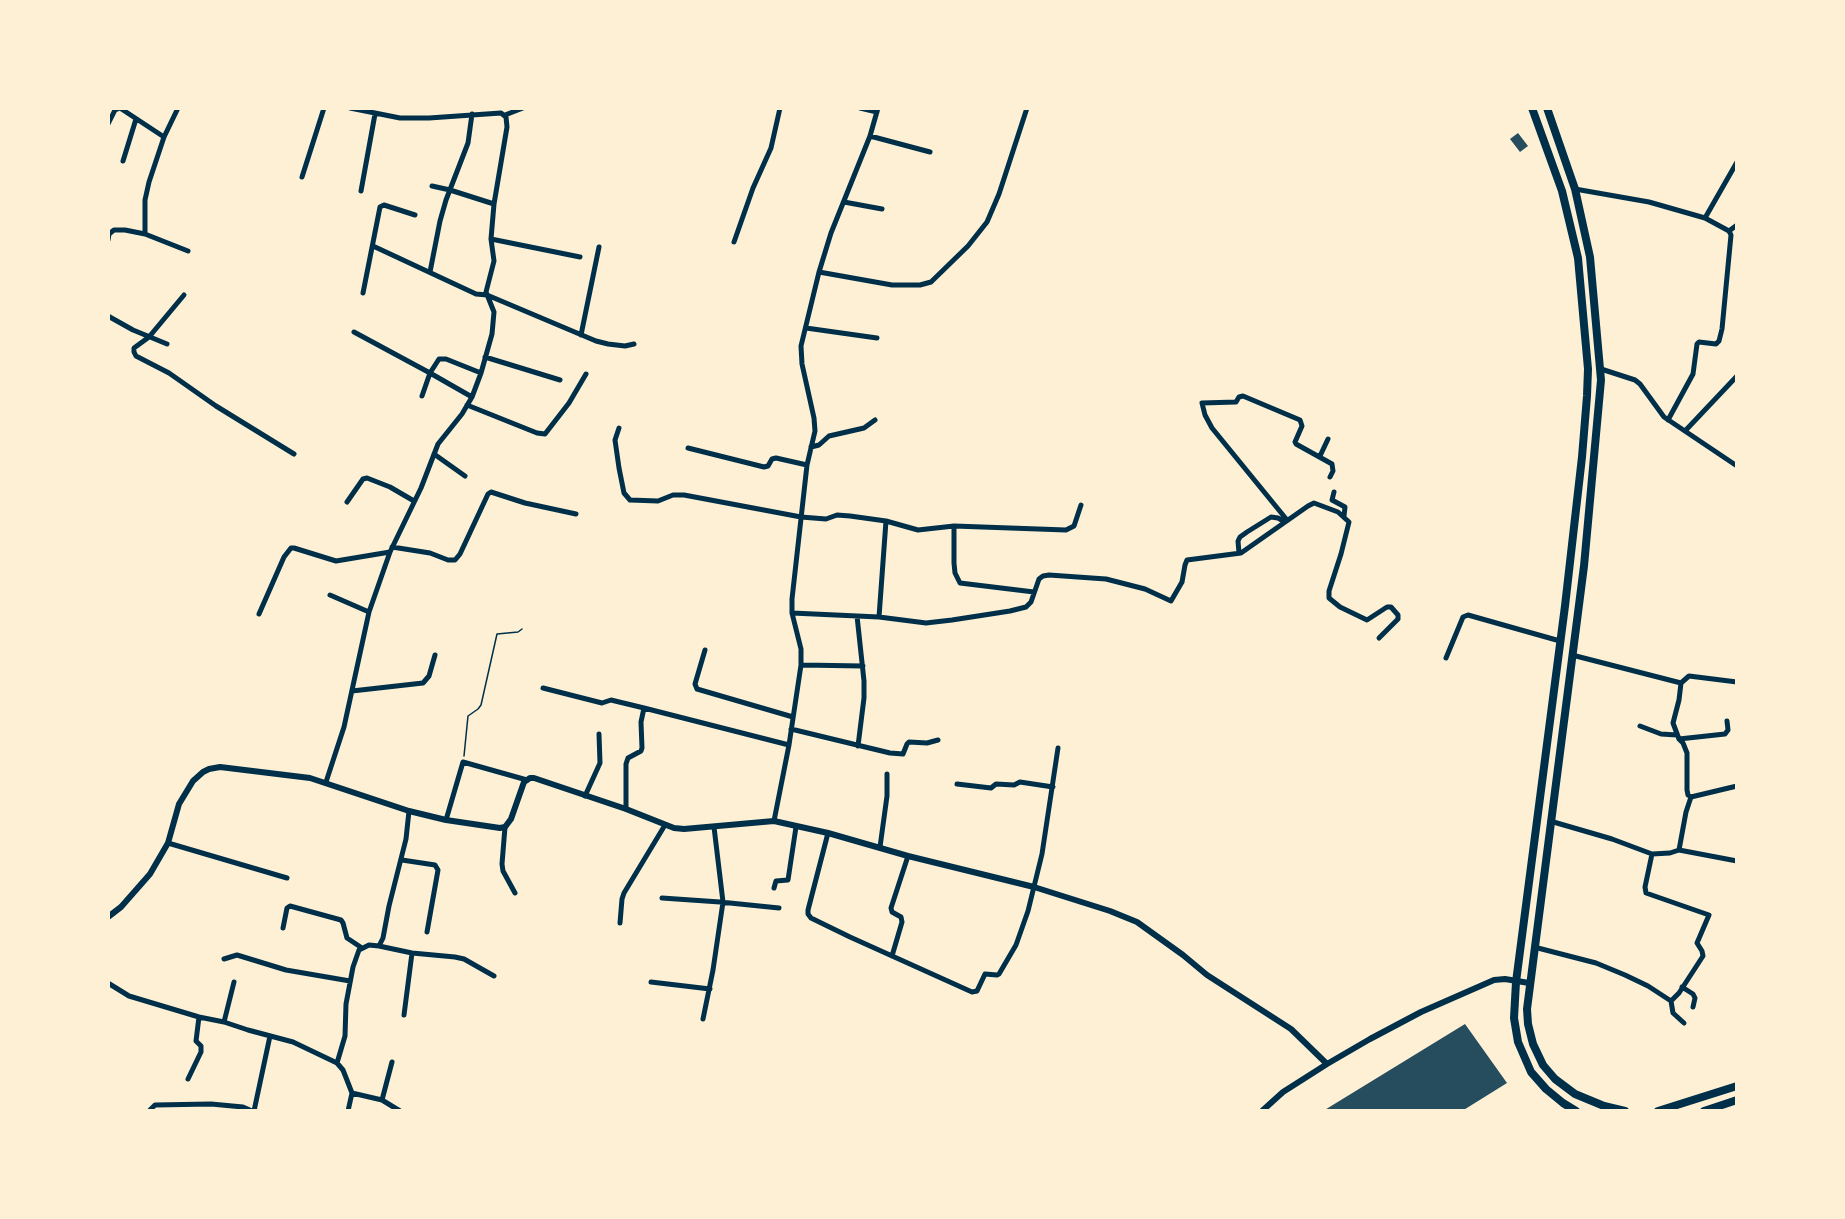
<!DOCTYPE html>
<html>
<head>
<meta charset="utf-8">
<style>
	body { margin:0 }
	#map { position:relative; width:1845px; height:1219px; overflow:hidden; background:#fdf0d5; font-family:Commissioner,sans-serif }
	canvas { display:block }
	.frame { position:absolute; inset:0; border:110px solid #fdf0d5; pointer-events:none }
</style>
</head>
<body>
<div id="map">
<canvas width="1845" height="1219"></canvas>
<div class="frame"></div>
</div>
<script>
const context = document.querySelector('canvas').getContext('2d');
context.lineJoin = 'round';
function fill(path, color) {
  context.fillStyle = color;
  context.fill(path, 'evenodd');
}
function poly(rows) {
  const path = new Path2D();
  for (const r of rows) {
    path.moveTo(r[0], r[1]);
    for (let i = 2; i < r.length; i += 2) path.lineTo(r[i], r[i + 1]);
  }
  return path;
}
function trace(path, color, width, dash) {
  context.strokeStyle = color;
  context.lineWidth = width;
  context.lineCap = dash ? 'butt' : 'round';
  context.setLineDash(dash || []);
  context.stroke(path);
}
const building = poly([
	[1518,133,1528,146,1520,152,1510,139],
	[1465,1024,1507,1083,1462,1111,1323,1111]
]);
const path = poly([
	[464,756,468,716,478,709,481,705,497,634,518,632,522,629]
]);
const minor = poly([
	[860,108,877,112],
	[505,115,523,108],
	[108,124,115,110,120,108,164,137],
	[870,136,930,152],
	[123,161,136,119],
	[302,177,324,108],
	[432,186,450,190,494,204],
	[1575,189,1649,202,1705,218,1737,162],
	[361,191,375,114],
	[844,202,882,209],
	[1729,231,1737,225],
	[145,234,145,200,149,182,164,137,178,108],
	[491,239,580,257],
	[108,240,109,234,114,230,125,230,145,234,188,251],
	[734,242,753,188,771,148,780,108],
	[373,246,476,294,487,295,596,341,608,344,625,346,634,344],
	[430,272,440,221,446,200,468,143,472,114],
	[819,272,892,285,920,285,931,282,968,246,987,222,999,194,1027,108],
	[363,293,380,207,384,205,415,215],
	[184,295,149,337,134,348,134,352,136,356,169,373,216,406,294,454],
	[108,316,133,330,167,344],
	[806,328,877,338],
	[354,332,430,373,472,397],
	[581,335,599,247],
	[485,357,560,380],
	[1601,369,1635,380,1640,384,1664,417,1737,466],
	[422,396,430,373,439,359,446,359,481,373],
	[467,405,537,433,545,434,569,403,586,374],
	[1668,420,1693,374,1697,344,1699,342,1716,344,1719,341,1722,329,1731,235,1729,231,1705,218],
	[619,428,615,440,619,468,624,493,630,500,658,501,673,495,684,495,801,517,826,519,837,515,850,516,886,521,918,530,954,526,1066,530,1074,526,1081,505],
	[1685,431,1737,376],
	[811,447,819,445,829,436,864,428,875,420],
	[688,448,764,467,768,466,772,459,776,458,807,465],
	[434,454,465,476],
	[1320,456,1328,439],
	[1334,492,1332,500,1345,507,1344,516],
	[347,502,363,479,367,478,390,487,414,501],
	[1287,520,1212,428,1205,415,1202,403,1236,402,1239,397,1243,396,1300,420,1302,426,1295,442,1296,444,1332,464,1333,471,1330,477],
	[954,526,954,563,955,573,960,583,1034,592],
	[392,547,430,553,448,560,455,560,460,554,488,494,491,492,525,503,576,514],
	[1239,553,1238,541,1240,537,1247,532,1271,517,1278,518,1285,522],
	[330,595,369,612],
	[792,613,879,617,926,623,952,620,1010,611,1026,607,1031,602,1039,579,1043,576,1049,575,1106,579,1145,589,1171,601,1182,582,1185,565,1187,560,1241,553,1308,506,1314,503,1338,512,1349,522,1341,554,1329,591,1329,598,1340,607,1367,620,1387,607,1391,607,1398,615,1398,619,1379,638],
	[259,614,284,557,291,548,294,548,336,561,390,552],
	[857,616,864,681,864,698,858,746],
	[879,617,886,521],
	[705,650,695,684,697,689,793,717],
	[1572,655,1681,683],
	[1446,658,1463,617,1468,615,1560,641],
	[801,665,863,666],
	[1681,683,1679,700,1673,723,1679,739,1683,743,1687,753,1687,790,1688,795,1691,797],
	[1681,683,1689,676,1737,682],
	[543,688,602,703,611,700,644,708,789,745],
	[352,691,423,683,429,676,435,655],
	[1640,726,1661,734,1677,735],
	[791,729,890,753,903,754,907,744,909,742,927,743,938,740],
	[1679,739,1725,734,1728,730,1727,721],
	[326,782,344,727,369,612,390,552,421,488,438,444,462,414,472,397,481,373,492,334,494,312,486,292,494,261,491,239,494,204,507,127,506,117,501,113,429,118,400,118,350,108],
	[957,784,991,788,996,784,1014,785,1020,782,1053,787],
	[585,796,600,763,599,734],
	[1691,797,1737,786],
	[626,809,626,764,628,758,641,751,642,748,641,722,644,708],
	[446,820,463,762,527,780],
	[774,821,789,745,801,665,801,649,792,613,792,599,807,465,815,431,814,418,802,364,801,346,819,272,831,233,870,136,878,108],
	[1550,821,1612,839,1652,854,1670,853,1679,850,1737,861],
	[505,827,502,864,503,871,515,893],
	[828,833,808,910,808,914,811,918,850,937,972,992,977,991,985,974,997,975,999,974,1016,945,1028,911,1042,854,1058,748],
	[168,843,287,878],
	[880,847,887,796,887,774],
	[1679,850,1686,812,1691,797],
	[1652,854,1645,887,1646,893,1709,915,1697,943,1702,951,1703,956,1679,993,1671,1001],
	[402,860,435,865,438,870,427,932],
	[774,888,776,881,788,880,796,827],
	[662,898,720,902,779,908],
	[620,923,622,899,624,893,665,825],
	[283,928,287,908,290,906,341,920,343,923,347,938,362,948],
	[379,946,412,953,455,957,464,959,494,976],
	[1534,947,1596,963,1625,975,1648,986,1671,1001],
	[892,956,902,922,901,917,892,912,891,908,908,856],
	[224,959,237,955,286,970,350,981],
	[651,982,710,989],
	[108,983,129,996,199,1017,224,1022,248,1030,293,1042,337,1063,343,1070,352,1093,348,1111],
	[1682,987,1693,994,1695,998,1693,1007],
	[1671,1001,1673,1013,1684,1023],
	[404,1015,412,953],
	[703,1019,713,970,723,902,714,827],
	[224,1022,234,982],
	[337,1063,345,1036,346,1004,353,967,359,950,369,945,379,946,383,938,389,906,406,839,409,811],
	[188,1079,201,1052,201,1046,196,1041,199,1017],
	[352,1093,382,1100,400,1111],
	[382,1100,392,1062],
	[149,1111,155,1105,211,1104,243,1107,252,1111],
	[254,1111,270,1036]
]);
const tertiary = poly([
	[108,917,121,907,150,874,168,843,179,804,193,781,203,772,209,769,220,767,310,778,409,811,446,820,500,828,505,827,511,819,524,782,530,778,534,778,626,809,674,828,684,829,774,821,828,833,908,856,1034,887,1110,911,1137,922,1183,955,1207,975,1291,1029,1327,1064],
	[1262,1111,1283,1092,1327,1064,1370,1039,1421,1012,1494,980,1505,979,1529,983]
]);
const primary = poly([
	[1532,108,1562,191,1578,258,1588,369,1587,396,1582,457,1565,606,1516,982,1514,1018,1518,1042,1531,1072,1546,1089,1563,1103,1576,1111],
	[1547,108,1575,189,1590,257,1601,380,1584,566,1527,1009,1528,1024,1533,1044,1543,1065,1555,1079,1575,1094,1604,1106,1625,1111],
	[1658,1111,1737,1086],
	[1704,1111,1737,1100]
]);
fill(building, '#264d5e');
trace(path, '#003049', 1.5);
trace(minor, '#003049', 5);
trace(tertiary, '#003049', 6);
trace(primary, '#003049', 8);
</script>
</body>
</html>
